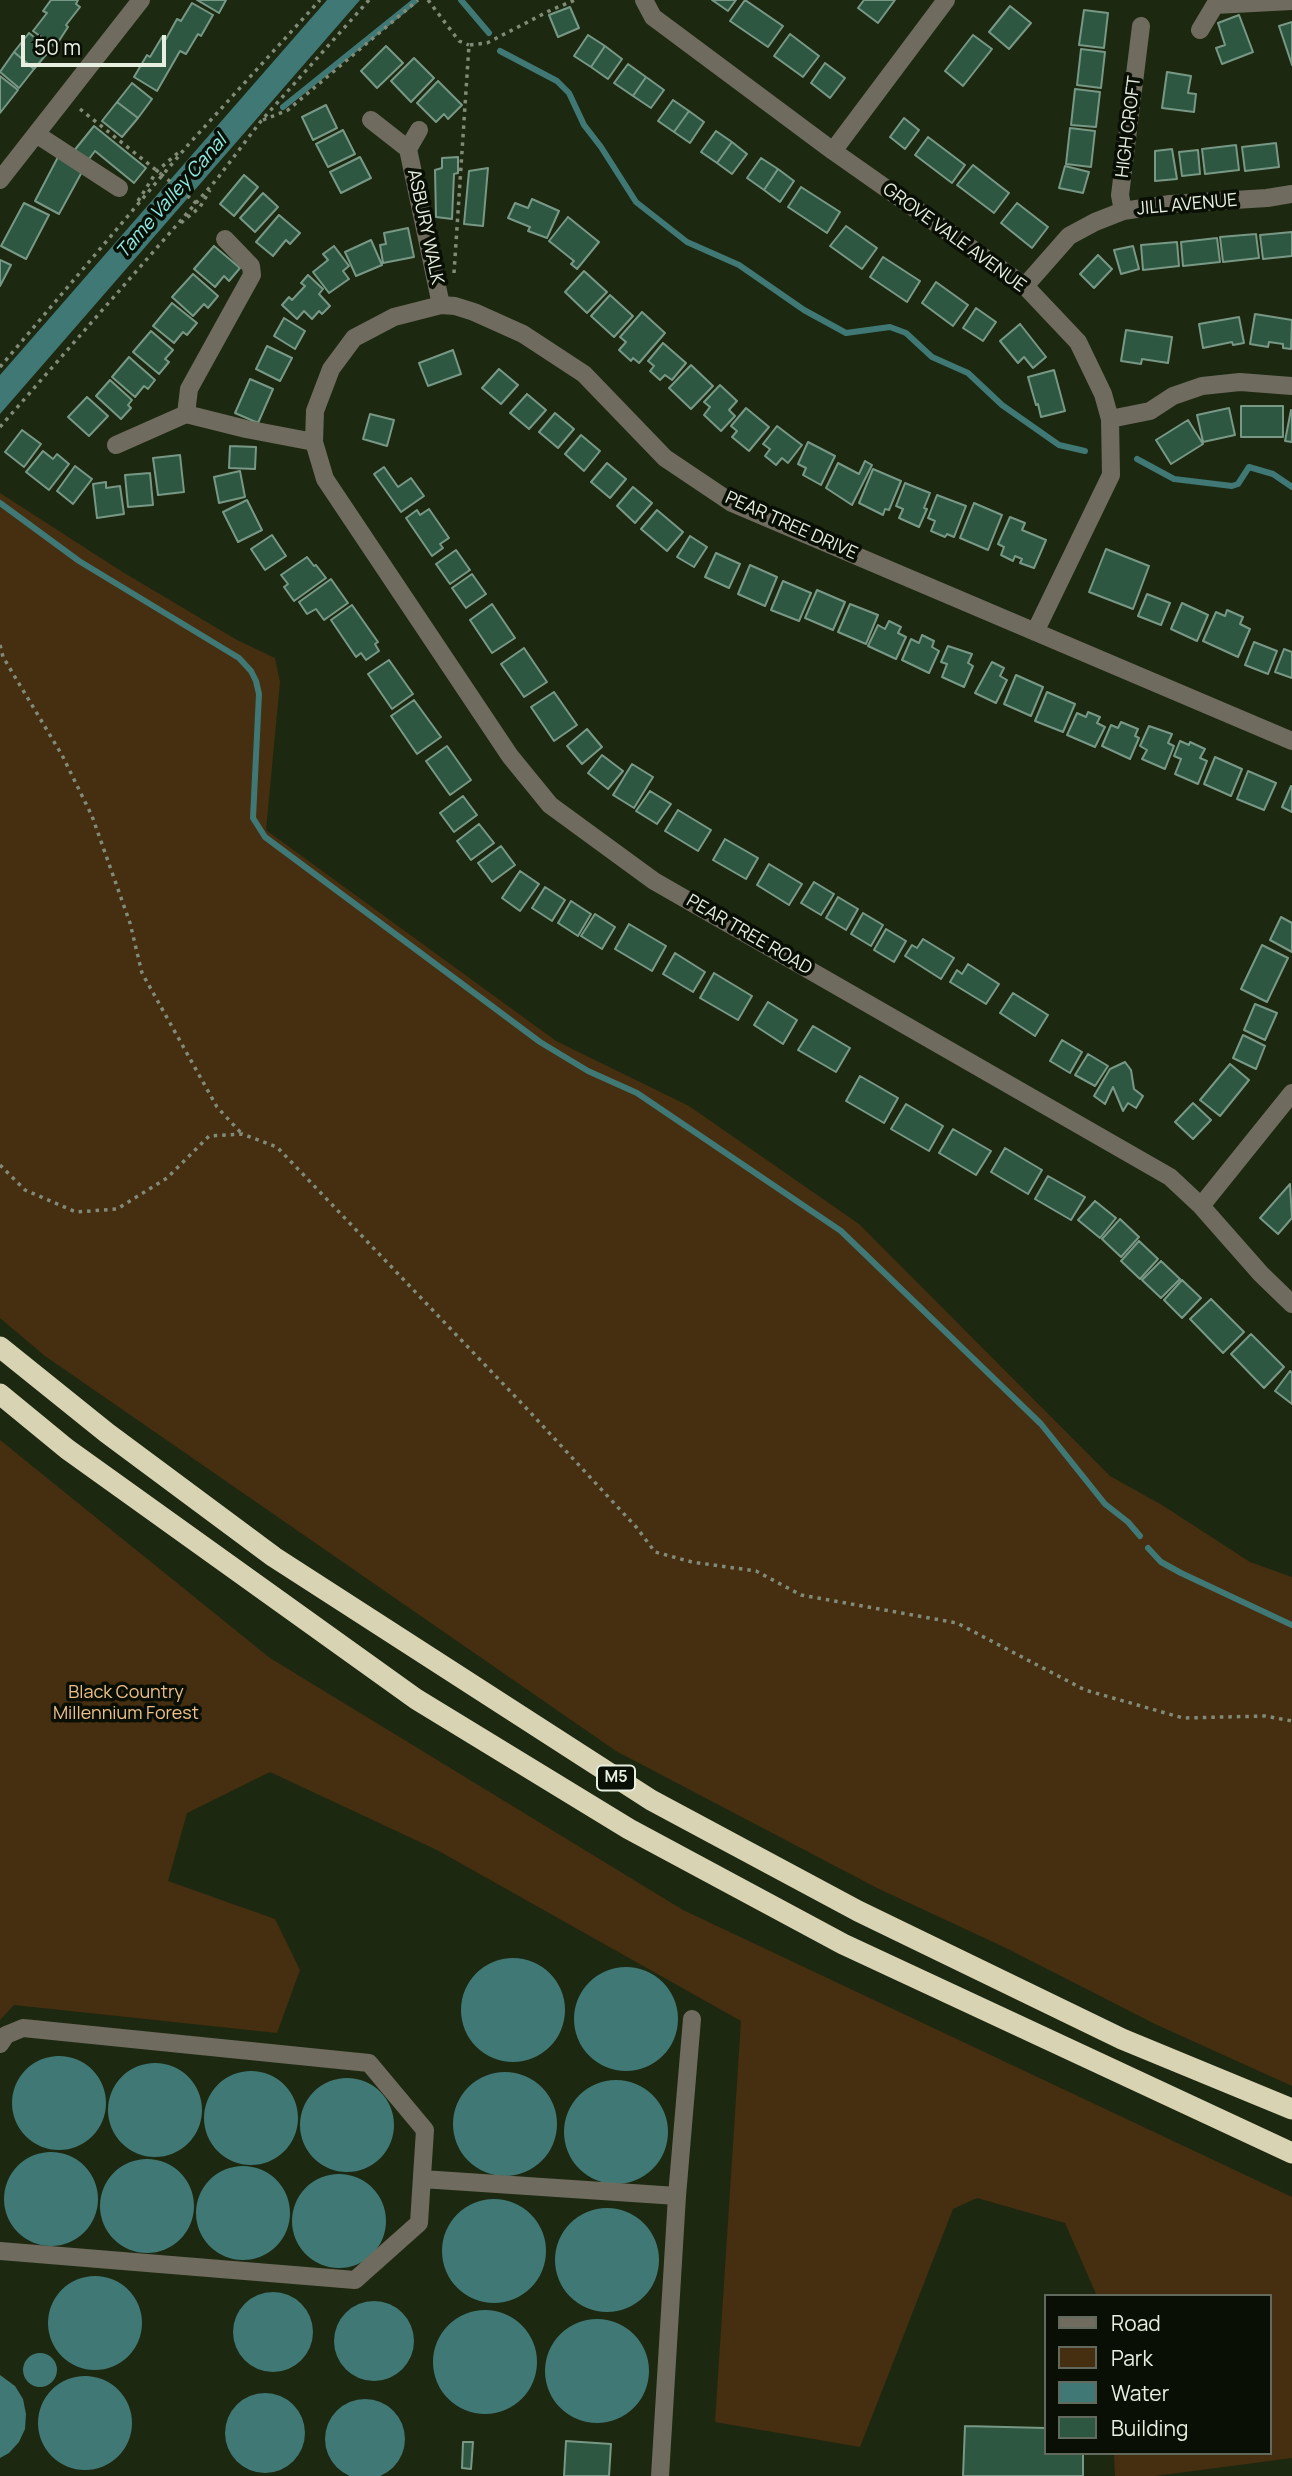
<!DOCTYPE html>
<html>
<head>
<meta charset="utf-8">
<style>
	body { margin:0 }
	#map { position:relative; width:1292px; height:2476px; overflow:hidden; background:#1d2810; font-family:Manrope,sans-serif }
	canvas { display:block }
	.legend { position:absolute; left:1044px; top:2294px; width:228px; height:161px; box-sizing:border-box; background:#0a0f05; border:2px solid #62695d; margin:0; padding:9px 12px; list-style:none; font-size:21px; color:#e7efe0 }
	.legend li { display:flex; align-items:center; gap:14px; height:35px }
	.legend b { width:35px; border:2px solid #62695d }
	.scale { position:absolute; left:21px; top:35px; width:145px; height:32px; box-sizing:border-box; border:4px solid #e7efe0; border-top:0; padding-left:9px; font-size:21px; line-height:24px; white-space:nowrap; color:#e7efe0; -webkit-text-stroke:5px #0a0f05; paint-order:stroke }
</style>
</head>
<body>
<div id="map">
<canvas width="1292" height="2476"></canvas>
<ul class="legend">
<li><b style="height:9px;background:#6f6c5f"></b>Road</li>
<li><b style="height:19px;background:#462e10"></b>Park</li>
<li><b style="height:19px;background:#3f7874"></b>Water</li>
<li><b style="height:19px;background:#2e5742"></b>Building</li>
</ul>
<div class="scale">50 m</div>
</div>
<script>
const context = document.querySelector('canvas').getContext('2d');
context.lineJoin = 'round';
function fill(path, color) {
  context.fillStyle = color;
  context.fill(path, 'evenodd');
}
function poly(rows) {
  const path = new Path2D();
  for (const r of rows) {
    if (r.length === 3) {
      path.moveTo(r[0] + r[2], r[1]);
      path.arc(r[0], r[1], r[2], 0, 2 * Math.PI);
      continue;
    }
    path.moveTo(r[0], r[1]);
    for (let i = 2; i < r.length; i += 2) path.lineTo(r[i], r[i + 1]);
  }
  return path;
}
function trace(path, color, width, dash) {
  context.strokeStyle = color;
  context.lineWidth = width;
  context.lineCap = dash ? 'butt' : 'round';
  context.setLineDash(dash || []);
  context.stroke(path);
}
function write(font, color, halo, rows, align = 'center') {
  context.font = font + ' Manrope,sans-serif';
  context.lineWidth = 7;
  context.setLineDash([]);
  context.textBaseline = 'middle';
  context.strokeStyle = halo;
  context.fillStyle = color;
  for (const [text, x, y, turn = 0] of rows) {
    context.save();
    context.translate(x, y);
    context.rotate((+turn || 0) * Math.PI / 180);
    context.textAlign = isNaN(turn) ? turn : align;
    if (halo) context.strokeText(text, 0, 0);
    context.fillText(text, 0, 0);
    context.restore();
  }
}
const green = poly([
	[0,493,121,571,237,640,275,658,280,682,266,830,556,1041,689,1106,859,1224,1110,1476,1162,1505,1250,1562,1292,1577,1292,2086,1155,2024,1006,1948,877,1888,616,1751,45,1356,0,1318],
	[0,1440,270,1658,683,1910,1292,2197,1292,2458,1155,2476,1115,2476,1114,2453,1269,2453,1269,2296,1097,2296,1065,2223,977,2198,953,2209,860,2447,715,2422,741,2021,437,1850,270,1772,187,1813,168,1881,275,1919,300,1970,277,2033,14,2005,0,2020]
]);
const water = poly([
	[327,0,360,0,0,414,0,375],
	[513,2010,52],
	[626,2019,52],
	[59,2103,47],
	[155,2110,47],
	[251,2118,47],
	[505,2124,52],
	[347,2125,47],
	[616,2132,52],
	[51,2199,47],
	[147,2206,47],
	[243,2213,47],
	[339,2221,47],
	[494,2251,52],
	[607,2260,52],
	[95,2323,47],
	[273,2332,40],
	[374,2341,40],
	[485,2362,52],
	[597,2371,52],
	[40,2370,17],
	[0,2375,15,2386,23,2399,26,2414,25,2429,19,2442,9,2453,0,2458],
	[85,2423,47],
	[265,2433,40],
	[365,2439,40]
]);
const stream = poly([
	[461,0,489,33],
	[500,51,557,81,569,93,584,125,601,147,636,202,687,242,739,265,804,310,846,333,890,327,906,333,932,357,968,373,1002,405,1059,445,1085,451],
	[283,107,415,1],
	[1137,459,1174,479,1232,486,1238,484,1249,467,1273,474,1292,487],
	[0,503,79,561,239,658,251,671,256,681,259,694,253,818,265,837,540,1042,588,1071,637,1093,841,1231,1041,1424,1105,1504,1128,1522,1140,1536],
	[1148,1548,1161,1562,1181,1573,1292,1625]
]);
const building = poly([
	[51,0,78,0,76,4,80,7,66,25,68,27,55,47,33,31,47,13,43,11,51,0],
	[197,0,226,0,219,13,197,0],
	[712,0,736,0,728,11,712,0],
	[745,0,783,26,768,47,730,21,745,0],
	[864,0,895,0,878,23,858,8,864,0],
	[192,3,213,15,201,36,198,34,186,54,180,51,157,91,134,77,147,55,150,57,162,37,166,39,177,19,181,21,192,3],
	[1010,6,1031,23,1009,49,989,32,1010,6],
	[570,7,579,28,558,37,549,15,570,7],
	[1084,10,1108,13,1104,48,1079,45,1084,10],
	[1239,15,1253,52,1222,64,1216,48,1225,45,1218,23,1239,15],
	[1292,22,1292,65,1279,26,1292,22],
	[29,33,50,50,34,69,14,52,29,33],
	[790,34,819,56,803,77,774,56,790,34],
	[588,35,605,46,591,67,574,56,588,35],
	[973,35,992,49,963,86,945,71,973,35],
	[386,46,403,63,377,88,361,71,386,46],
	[605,46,622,59,608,79,591,67,605,46],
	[1081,49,1105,52,1101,88,1077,85,1081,49],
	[14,52,34,69,19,88,0,72,14,52],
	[414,58,434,78,411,102,391,81,414,58],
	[825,63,845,78,830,98,811,83,825,63],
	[628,64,646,77,633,96,614,83,628,64],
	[1167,72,1191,76,1188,93,1196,94,1194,112,1162,108,1167,72],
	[0,76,18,90,0,113,0,76],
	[646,77,664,90,651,108,633,96,646,77],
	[438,81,462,105,448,119,444,114,436,122,417,103,438,81],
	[132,83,152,99,138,118,117,102,132,83],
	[1075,89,1100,92,1096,127,1071,125,1075,89],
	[673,100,689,111,674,132,658,121,673,100],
	[117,102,138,118,122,137,102,121,117,102],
	[326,105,337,128,313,140,302,117,326,105],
	[689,111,704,122,690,143,674,132,689,111],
	[904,118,919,130,905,149,890,137,904,118],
	[94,126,146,168,134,183,95,151,86,163,73,152,94,126],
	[1070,128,1095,131,1091,167,1066,164,1070,128],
	[343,130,355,154,328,167,316,144,343,130],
	[716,131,732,142,717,163,701,152,716,131],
	[928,137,965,165,952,183,915,155,928,137],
	[732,142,747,154,732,174,717,163,732,142],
	[1276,143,1279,167,1245,171,1242,147,1276,143],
	[1236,145,1239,170,1205,174,1202,149,1236,145],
	[1172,149,1177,179,1155,181,1155,151,1172,149],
	[1198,150,1200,174,1182,176,1179,152,1198,150],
	[58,157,83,170,59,214,35,201,58,157],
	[360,157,371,178,341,193,330,172,360,157],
	[458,157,458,173,454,174,452,219,436,217,435,170,442,168,442,158,458,157],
	[761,158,778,169,764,190,747,178,761,158],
	[973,165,1009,193,994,213,957,185,973,165],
	[1065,166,1089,172,1083,193,1059,188,1065,166],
	[488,168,483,226,464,224,469,171,488,168],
	[778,169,794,181,780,202,764,190,778,169],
	[244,175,258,187,234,216,220,204,244,175],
	[801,187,840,212,827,233,788,207,801,187],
	[263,193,278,207,255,232,240,218,263,193],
	[532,199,559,211,547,238,528,231,530,227,508,218,515,203,528,208,532,199],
	[24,203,49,215,26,259,1,246,24,203],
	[1017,203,1048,227,1032,248,1001,223,1017,203],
	[279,215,300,233,290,244,286,240,273,256,256,242,279,215],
	[568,217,599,242,577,269,571,264,574,261,549,241,568,217],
	[846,226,877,248,862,269,830,246,846,226],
	[408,228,414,257,383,263,380,245,386,244,384,233,408,228],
	[1292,232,1292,256,1263,259,1260,235,1292,232],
	[1256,234,1259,258,1223,262,1220,237,1256,234],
	[1217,238,1220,262,1183,266,1181,242,1217,238],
	[371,240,382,265,356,276,345,252,371,240],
	[1177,242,1179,266,1143,270,1141,245,1177,242],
	[214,246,240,268,229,281,224,276,215,287,194,269,214,246],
	[334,246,349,266,343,271,349,279,329,293,313,272,328,260,323,254,334,246],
	[1133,246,1139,269,1121,274,1114,250,1133,246],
	[1098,255,1112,269,1094,288,1080,274,1098,255],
	[883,257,920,281,907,302,870,277,883,257],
	[0,260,11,265,0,286,0,260],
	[584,271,607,292,587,313,565,292,584,271],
	[193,274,218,296,208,308,204,304,193,316,172,297,193,274],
	[308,275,323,289,319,294,330,306,322,314,319,311,312,319,304,311,297,319,282,305,289,297,292,300,305,286,301,283,308,275],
	[936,282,968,305,953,326,922,303,936,282],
	[610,295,633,316,614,337,591,316,610,295],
	[172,303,197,323,187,335,183,332,174,343,153,326,172,303],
	[976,308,996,322,983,341,963,328,976,308],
	[642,312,665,333,639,363,633,358,631,361,619,350,626,342,620,337,642,312],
	[1255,314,1292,320,1291,349,1283,348,1283,344,1269,342,1268,347,1250,344,1255,314],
	[1239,317,1244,343,1233,345,1232,342,1203,348,1199,324,1239,317],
	[284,318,305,331,295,349,274,336,284,318],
	[1020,324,1046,357,1033,368,1024,357,1018,363,1000,341,1020,324],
	[1126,330,1172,337,1168,363,1142,359,1141,364,1121,361,1126,330],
	[151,331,173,350,165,359,169,362,159,374,133,352,151,331],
	[663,343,686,363,672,380,665,375,660,380,650,371,654,366,648,361,663,343],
	[267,346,292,358,280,381,256,369,267,346],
	[453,350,461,374,428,386,419,363,453,350],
	[129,357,155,380,148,389,144,386,135,397,112,377,129,357],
	[691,365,713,386,691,409,669,388,691,365],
	[499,369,518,385,501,404,482,388,499,369],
	[1054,370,1065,411,1041,417,1038,404,1036,405,1028,377,1054,370],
	[250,379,273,389,258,423,235,413,250,379],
	[110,380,132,400,128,405,131,408,121,419,96,396,110,380],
	[720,385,737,401,729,410,735,416,721,431,704,415,710,407,704,402,720,385],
	[527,394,546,410,529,429,510,413,527,394],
	[87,397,108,416,89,436,68,417,87,397],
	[1241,406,1283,406,1283,437,1241,437,1241,406],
	[746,408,769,427,749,451,732,437,737,431,731,426,746,408],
	[1229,408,1235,435,1203,442,1197,415,1229,408],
	[1291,410,1292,411,1292,442,1285,441,1291,410],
	[555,413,574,429,558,448,539,432,555,413],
	[370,414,394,420,387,446,363,439,370,414],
	[1188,420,1203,444,1171,464,1156,440,1188,420],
	[777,426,802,445,788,463,782,458,776,465,765,456,770,449,763,444,777,426],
	[22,430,41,444,24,467,5,452,22,430],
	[581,435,600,451,584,471,565,454,581,435],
	[808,442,835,456,821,485,803,475,806,468,798,464,808,442],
	[230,446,256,447,255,469,229,468,230,446],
	[43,451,53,459,57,454,69,464,49,490,26,472,43,451],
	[180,455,184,492,158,495,153,458,180,455],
	[865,461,872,465,852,505,826,488,838,463,859,474,865,461],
	[607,463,626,479,610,498,591,482,607,463],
	[75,466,92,479,73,504,57,491,75,466],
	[384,467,398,487,411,478,424,496,401,512,374,474,384,467],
	[873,469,901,481,889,510,885,509,883,515,859,503,873,469],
	[240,471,245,497,219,503,214,477,240,471],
	[150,473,153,505,128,507,125,475,150,473],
	[106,482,106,488,120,486,124,514,97,518,93,484,106,482],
	[905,483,930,493,924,508,927,509,919,527,899,518,903,509,896,506,905,483],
	[633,487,652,503,635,523,617,506,633,487],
	[937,495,966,506,954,537,947,534,945,537,931,531,935,521,928,518,937,495],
	[247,500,262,530,238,542,223,512,247,500],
	[974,503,1002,515,988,550,960,538,974,503],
	[429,509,449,538,440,544,443,548,432,556,406,518,417,510,420,515,429,509],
	[657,510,683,532,667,551,641,529,657,510],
	[1010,517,1025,523,1022,530,1046,540,1034,568,1020,563,1022,559,1015,556,1013,561,1001,555,1004,547,998,544,1010,517],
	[272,535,286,556,265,570,251,549,272,535],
	[690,536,707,547,694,567,677,557,690,536],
	[1106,549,1149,566,1133,609,1089,592,1106,549],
	[456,550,470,570,450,584,436,564,456,550],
	[716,553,740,564,729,588,705,577,716,553],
	[307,557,314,566,316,565,326,578,294,601,284,587,288,584,281,575,307,557],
	[750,565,777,577,765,606,738,594,750,565],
	[472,574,486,594,466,608,452,588,472,574],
	[331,579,348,603,324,620,316,609,307,614,299,602,331,579],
	[783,581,811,593,799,621,771,610,783,581],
	[817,590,845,602,833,630,805,618,817,590],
	[1147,594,1170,603,1161,625,1138,616,1147,594],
	[1182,603,1208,615,1197,641,1171,629,1182,603],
	[492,604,515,638,492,653,470,620,492,604],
	[850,604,878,615,866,644,838,632,850,604],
	[352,605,378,642,375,644,379,651,366,660,361,653,356,657,331,620,352,605],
	[1227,610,1243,617,1240,624,1250,629,1238,657,1203,641,1216,612,1225,616,1227,610],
	[889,621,901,627,898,633,906,637,896,659,868,646,878,625,885,629,889,621],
	[922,635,934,641,932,647,939,651,929,673,902,660,911,639,919,643,922,635],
	[1254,642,1277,651,1268,674,1245,665,1254,642],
	[948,646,972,654,968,663,973,666,964,687,942,677,947,664,941,662,948,646],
	[524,648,547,682,524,697,501,664,524,648],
	[1284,649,1292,652,1292,678,1275,672,1284,649],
	[389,660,413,694,392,709,368,674,389,660],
	[992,662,1004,668,1000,676,1007,680,996,703,975,693,992,662],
	[1016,675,1043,687,1031,716,1004,704,1016,675],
	[554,692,577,725,554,741,531,707,554,692],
	[1047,692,1075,704,1063,732,1035,721,1047,692],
	[414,700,441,737,417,754,391,716,414,700],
	[1088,712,1100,717,1097,723,1105,727,1095,747,1067,735,1077,713,1086,717,1088,712],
	[1121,722,1138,729,1135,736,1139,738,1130,759,1102,746,1111,725,1118,728,1121,722],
	[1149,726,1172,734,1168,743,1174,746,1165,769,1142,759,1147,750,1140,746,1149,726],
	[587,729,602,747,582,764,567,746,587,729],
	[1180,741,1189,745,1190,742,1205,749,1200,758,1207,761,1198,784,1175,774,1181,759,1174,756,1180,741],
	[447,746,471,780,450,795,426,761,447,746],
	[602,755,623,771,608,789,588,773,602,755],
	[1215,757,1242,769,1231,796,1204,784,1215,757],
	[632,764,653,777,634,808,613,795,632,764],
	[1248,771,1276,783,1264,810,1237,799,1248,771],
	[1291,786,1292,787,1292,812,1282,807,1291,786],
	[650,791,671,804,657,824,636,811,650,791],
	[463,796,477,815,454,832,440,813,463,796],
	[678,810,711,830,698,851,665,831,678,810],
	[479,824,494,843,471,860,457,841,479,824],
	[725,839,758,858,746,879,713,860,725,839],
	[501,846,515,865,492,882,478,863,501,846],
	[769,864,802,884,789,905,757,885,769,864],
	[520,871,539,884,520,911,502,898,520,871],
	[814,882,834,894,821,915,801,903,814,882],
	[545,887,565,900,552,921,532,908,545,887],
	[838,897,858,909,846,930,826,918,838,897],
	[571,901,591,914,578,936,558,923,571,901],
	[863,913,883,925,871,946,851,934,863,913],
	[595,914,615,927,602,949,581,936,595,914],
	[1281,917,1292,923,1292,952,1270,940,1281,917],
	[629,924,666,946,652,971,615,949,629,924],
	[886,929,906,941,894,962,874,950,886,929],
	[923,939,954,958,941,979,905,956,912,945,917,948,923,939],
	[1262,945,1288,958,1267,1002,1241,989,1262,945],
	[675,953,705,972,693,992,663,974,675,953],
	[968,964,999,984,986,1004,950,982,957,970,962,974,968,964],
	[714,973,752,996,738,1020,700,998,714,973],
	[1013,993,1048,1015,1035,1036,1000,1013,1013,993],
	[768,1002,797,1020,783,1044,754,1025,768,1002],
	[1255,1004,1277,1013,1265,1040,1244,1030,1255,1004],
	[813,1026,850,1048,836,1072,798,1050,813,1026],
	[1243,1035,1265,1046,1256,1069,1233,1058,1243,1035],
	[1062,1040,1082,1052,1070,1073,1050,1061,1062,1040],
	[1088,1054,1108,1066,1095,1086,1075,1075,1088,1054],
	[1125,1062,1131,1070,1134,1089,1143,1096,1136,1108,1128,1103,1123,1111,1113,1087,1105,1104,1094,1096,1110,1069,1125,1062],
	[1230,1064,1249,1080,1220,1116,1200,1100,1230,1064],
	[860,1076,898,1098,884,1123,846,1101,860,1076],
	[1193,1103,1211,1120,1193,1139,1175,1122,1193,1103],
	[906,1104,943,1126,929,1151,891,1129,906,1104],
	[953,1129,991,1151,976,1175,939,1153,953,1129],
	[1005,1148,1042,1170,1028,1194,991,1172,1005,1148],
	[1048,1176,1085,1197,1071,1220,1035,1199,1048,1176],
	[1290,1184,1292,1218,1278,1234,1260,1218,1290,1184],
	[1095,1201,1116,1218,1100,1238,1078,1220,1095,1201],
	[1120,1219,1139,1237,1121,1257,1102,1239,1120,1219],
	[1139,1241,1158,1259,1140,1279,1121,1261,1139,1241],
	[1161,1261,1180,1279,1161,1298,1142,1280,1161,1261],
	[1182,1280,1201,1298,1182,1318,1164,1300,1182,1280],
	[1211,1299,1244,1332,1223,1353,1190,1319,1211,1299],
	[1251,1334,1284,1367,1264,1388,1231,1354,1251,1334],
	[1290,1371,1292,1373,1292,1404,1275,1391,1290,1371],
	[965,2426,1045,2428,1045,2453,1083,2453,1083,2476,963,2476,965,2426],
	[566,2441,611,2444,609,2476,564,2476,566,2441],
	[463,2442,473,2442,471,2469,462,2468,463,2442]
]);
const path = poly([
	[428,0,459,41,469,45],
	[80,109,161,174],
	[263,120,288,110,418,0],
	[138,201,157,171,180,151],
	[181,223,200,207,210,190],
	[454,273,469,45,487,43,551,10,575,0],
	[0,367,188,145,320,0],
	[0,427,217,179,261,121,369,0],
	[0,645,3,657,62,755,92,816,130,923,142,973,217,1107,242,1134],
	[0,1165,25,1190,76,1212,117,1209,167,1178,209,1136,242,1134,277,1147,529,1411,637,1528,655,1552,692,1562,756,1571,801,1595,957,1623,1085,1690,1183,1718,1265,1716,1292,1721]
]);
const minor = poly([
	[644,0,653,17,833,151,1025,286,1078,342,1103,394,1110,419,1111,475,1035,632],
	[1200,30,1215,5,1292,1],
	[371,120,408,149,419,130],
	[36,134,119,188],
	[408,149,441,305],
	[833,151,946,0],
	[0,180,141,0],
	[1123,211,1120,195,1141,26],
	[1025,286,1069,236,1095,222,1123,211,1170,204,1267,198,1292,194],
	[186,414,189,389,252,275,251,266,225,239],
	[1110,419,1150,411,1173,396,1202,386,1240,382,1292,386],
	[116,445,186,414,246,429,314,442],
	[1292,741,732,503,665,458,584,374,523,334,474,312,455,306,441,305,394,317,354,338,331,369,315,411,314,442,325,479,510,756,550,805,654,881,1170,1177,1201,1206,1292,1093],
	[1201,1206,1261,1274,1292,1304],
	[0,2044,6,2035,23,2028,369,2063,425,2130,419,2223,355,2280,0,2251],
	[422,2179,677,2196,660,2476],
	[677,2196,692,2019]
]);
const highway = poly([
	[0,1347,107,1433,274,1557,651,1800,858,1911,1122,2039,1292,2109],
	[0,1394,67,1449,416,1699,629,1829,843,1944,1292,2153]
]);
const pathBridge = poly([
	[161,174,197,204]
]);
const shields = [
	[616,1778,38]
];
const shieldNames = [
	["M5",616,1778]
];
const streetNames = [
	["HIGH CROFT",1129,127,-83],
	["JILL AVENUE",1187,205,-5],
	["ASBURY WALK",425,227,78],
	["GROVE VALE AVENUE",954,238,36],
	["PEAR TREE DRIVE",791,526,24],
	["PEAR TREE ROAD",749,935,30]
];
const parkNames = [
	["Black Country",126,1693],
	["Millennium Forest",126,1714]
];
const waterNames = [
	["Tame Valley Canal",172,197,-49]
];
fill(green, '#462e10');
fill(water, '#3f7874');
trace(stream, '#3f7874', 6);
fill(building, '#2e5742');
trace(building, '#789886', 2);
trace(path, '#818b77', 3.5, [3.5, 5]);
trace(minor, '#6f6c5f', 18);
trace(highway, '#d8d3b2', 21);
trace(pathBridge, '#818b77', 3.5, [3.5, 5]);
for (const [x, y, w] of shields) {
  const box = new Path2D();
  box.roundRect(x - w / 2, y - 12.5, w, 25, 5);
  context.fillStyle = '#0a0f05';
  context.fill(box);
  trace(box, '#e7efe0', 2);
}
write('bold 16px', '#e7efe0', null, shieldNames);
write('18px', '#e7efe0', '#0a0f05', streetNames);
write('18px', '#f0bf89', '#0a0f05', parkNames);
write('italic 19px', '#8eebe5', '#0a0f05', waterNames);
</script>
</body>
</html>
